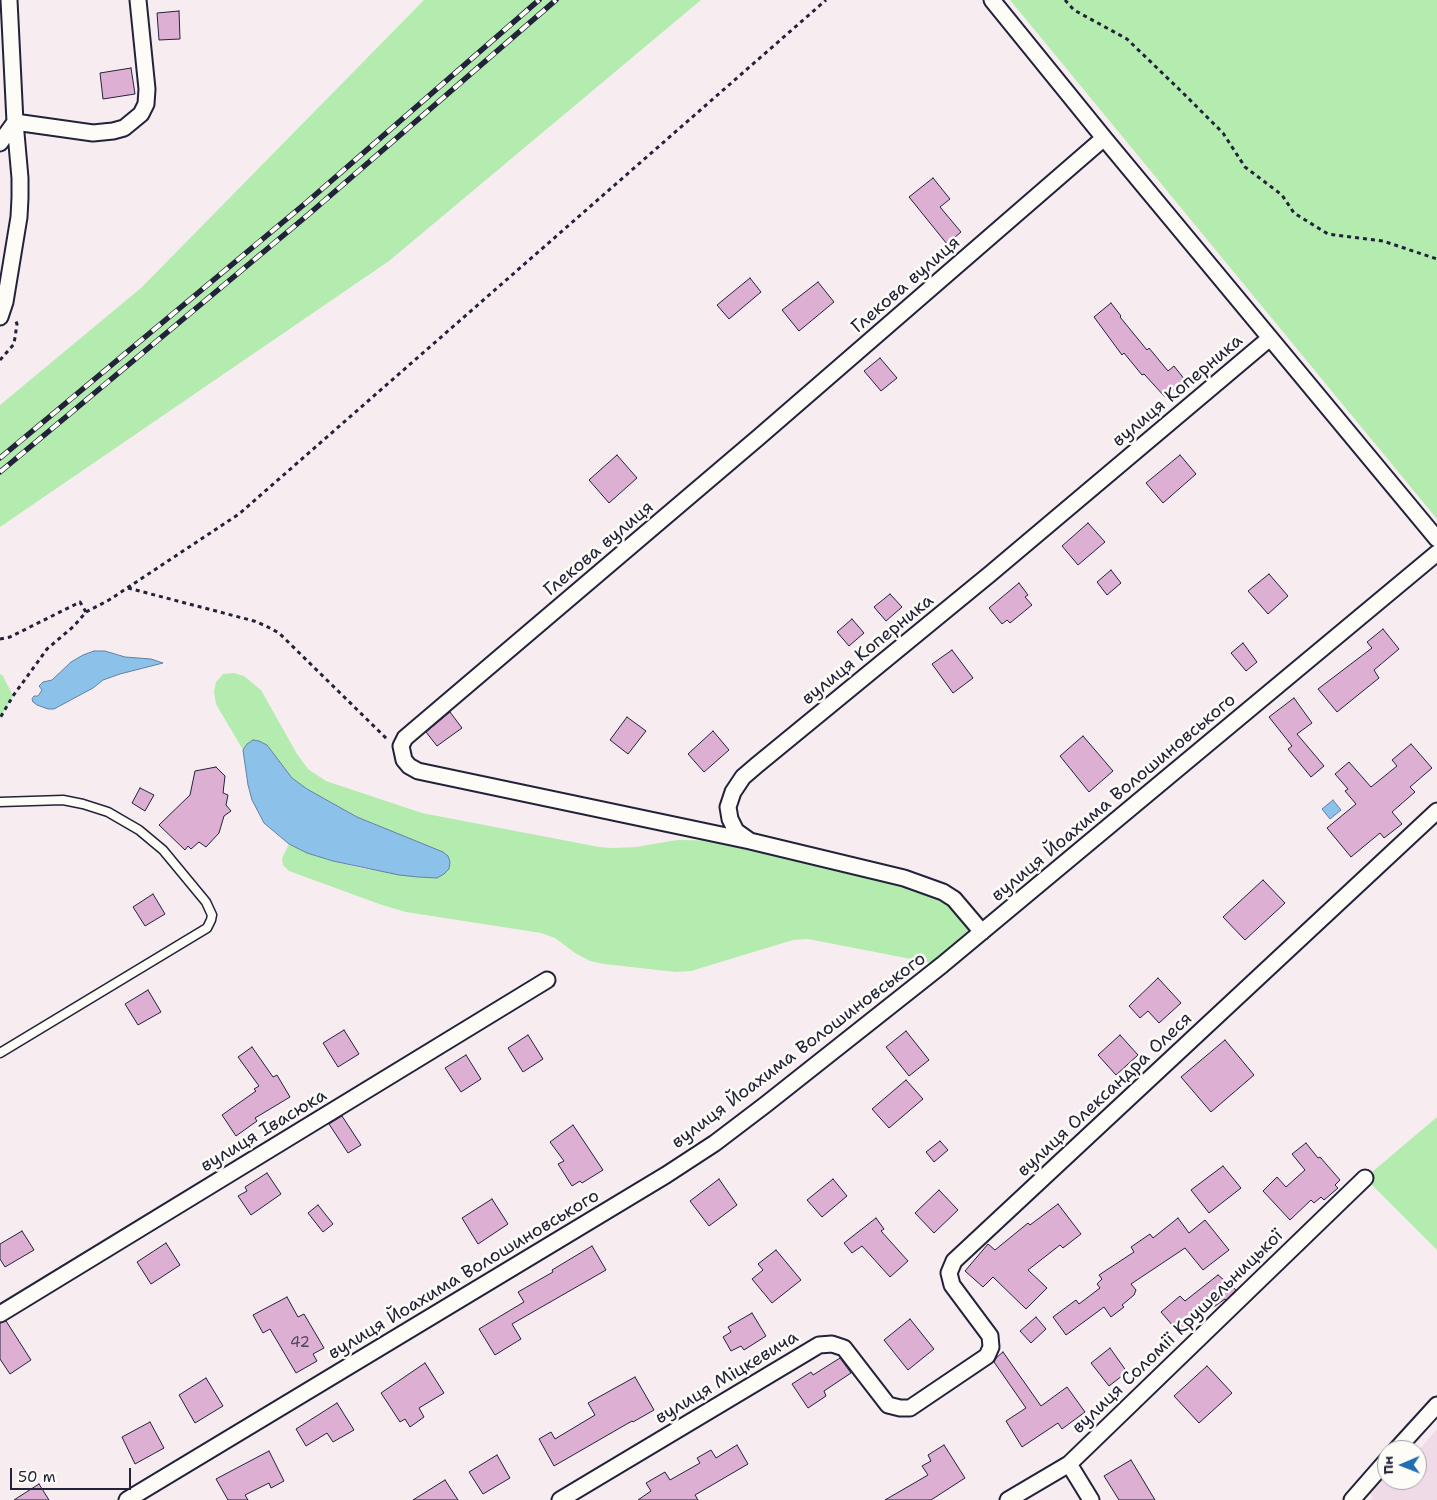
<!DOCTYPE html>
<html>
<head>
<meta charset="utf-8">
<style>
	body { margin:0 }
	#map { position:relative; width:1437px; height:1500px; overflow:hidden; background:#f7edf0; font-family:"Shantell Sans",sans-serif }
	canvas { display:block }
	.north { position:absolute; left:1377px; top:1440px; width:50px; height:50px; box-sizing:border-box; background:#fdfcf7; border:1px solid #a5a5ac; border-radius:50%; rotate:269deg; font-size:14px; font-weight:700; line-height:20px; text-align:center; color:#22223b }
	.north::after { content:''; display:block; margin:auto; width:18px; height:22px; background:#1f6fb2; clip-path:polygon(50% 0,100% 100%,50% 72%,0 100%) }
	.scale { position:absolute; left:10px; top:1468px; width:121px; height:22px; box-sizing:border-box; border:2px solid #22223b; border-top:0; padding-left:6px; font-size:15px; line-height:18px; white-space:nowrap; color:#22223b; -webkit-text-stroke:4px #fdfcf7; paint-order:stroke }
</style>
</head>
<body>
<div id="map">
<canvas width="1437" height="1500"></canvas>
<div class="north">Пн</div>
<div class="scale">50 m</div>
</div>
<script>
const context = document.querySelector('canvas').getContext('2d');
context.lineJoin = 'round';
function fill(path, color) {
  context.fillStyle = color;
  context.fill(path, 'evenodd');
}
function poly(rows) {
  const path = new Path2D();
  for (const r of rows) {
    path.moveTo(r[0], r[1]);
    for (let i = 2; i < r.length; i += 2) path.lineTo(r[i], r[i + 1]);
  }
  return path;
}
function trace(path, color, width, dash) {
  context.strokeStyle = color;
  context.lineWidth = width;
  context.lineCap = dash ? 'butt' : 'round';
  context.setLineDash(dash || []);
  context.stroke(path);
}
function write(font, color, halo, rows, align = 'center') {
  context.font = font + ' "Shantell Sans",sans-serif';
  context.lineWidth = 5;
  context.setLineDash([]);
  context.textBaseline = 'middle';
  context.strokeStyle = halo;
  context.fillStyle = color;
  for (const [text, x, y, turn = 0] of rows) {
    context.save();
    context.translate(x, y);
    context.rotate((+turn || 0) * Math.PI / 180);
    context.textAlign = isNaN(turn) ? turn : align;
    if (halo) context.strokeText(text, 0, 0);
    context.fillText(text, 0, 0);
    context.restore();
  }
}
const built = poly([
	[1437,1429,1437,1500,1371,1500,1373,1497,1369,1493,1387,1472,1387,1480,1417,1480,1417,1452]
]);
const green = poly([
	[424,0,701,0,389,261,0,527,0,405,141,288],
	[1010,0,1437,0,1437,519],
	[234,673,244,676,261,690,297,754,308,769,326,781,422,813,599,847,612,848,636,847,677,840,750,841,943,892,982,932,942,965,808,939,793,940,691,971,676,972,604,964,590,961,575,953,555,938,541,933,406,912,382,905,289,871,283,865,282,858,289,844,307,853,333,861,360,868,418,877,437,878,449,869,450,862,448,856,442,852,357,817,307,789,292,778,267,745,259,741,252,740,247,744,243,750,216,704,214,692,216,682,223,674],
	[0,674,3,676,13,696,0,718],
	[1437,1117,1437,1250,1365,1178]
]);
const water = poly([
	[94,651,105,651,125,657,151,659,163,663,120,674,103,680,93,688,54,709,48,709,37,705,33,702,32,699,34,696,38,696,42,690,39,686,43,682,52,680,71,662,83,655,94,651],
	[253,740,259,741,267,745,292,778,307,789,357,817,443,852,448,856,450,862,449,869,444,874,437,878,418,877,399,875,333,861,307,853,289,844,264,823,252,800,248,785,243,750,247,744,253,740],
	[1333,800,1341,810,1330,819,1322,809,1333,800]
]);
const building = poly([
	[179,11,180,39,159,40,157,13,179,11],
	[131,68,135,94,103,99,100,73,131,68],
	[933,178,950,199,940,207,961,232,947,244,909,197,933,178],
	[750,278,761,292,729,319,717,305,750,278],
	[818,282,834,302,799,331,782,310,818,282],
	[1111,303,1121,316,1120,317,1147,350,1149,348,1168,371,1174,366,1185,380,1165,397,1144,374,1142,375,1124,353,1122,355,1094,317,1111,303],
	[880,358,897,378,881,391,864,371,880,358],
	[617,455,637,478,609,503,589,480,617,455],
	[1180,455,1196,474,1163,503,1146,483,1180,455],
	[1088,523,1105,542,1078,565,1062,546,1088,523],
	[1111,570,1121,583,1107,595,1097,582,1111,570],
	[1269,574,1288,596,1268,614,1248,591,1269,574],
	[1019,583,1028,595,1025,597,1032,605,1010,623,1007,620,1002,624,989,608,1019,583],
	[890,594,902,607,886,621,874,607,890,594],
	[852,619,864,633,849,646,837,632,852,619],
	[1383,629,1399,649,1374,670,1379,678,1337,712,1318,689,1372,648,1367,642,1383,629],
	[1243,643,1257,662,1246,671,1231,653,1243,643],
	[952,650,973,678,953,693,932,664,952,650],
	[1294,698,1312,723,1297,734,1324,766,1311,777,1288,749,1292,746,1269,717,1294,698],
	[450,712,462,728,437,746,426,732,450,712],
	[627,717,646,731,628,754,610,740,627,717],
	[713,731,729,750,704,772,688,754,713,731],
	[1083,736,1113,771,1089,792,1060,756,1083,736],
	[1411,744,1432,768,1410,787,1415,792,1392,812,1402,824,1384,838,1380,833,1351,857,1327,828,1356,804,1345,791,1348,789,1335,774,1349,762,1371,787,1397,766,1392,760,1411,744],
	[216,767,225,776,223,793,228,795,226,805,231,811,224,816,219,833,206,847,199,842,191,849,188,846,185,850,159,825,190,795,195,771,216,767],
	[140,788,154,795,145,811,132,803,140,788],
	[1263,880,1285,903,1245,940,1223,917,1263,880],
	[153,894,165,914,145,926,133,907,153,894],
	[1158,978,1181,1003,1159,1023,1148,1011,1140,1018,1129,1006,1158,978],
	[148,990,161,1012,138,1025,125,1004,148,990],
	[344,1030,359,1054,338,1067,323,1043,344,1030],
	[906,1031,929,1060,909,1076,886,1047,906,1031],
	[528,1035,543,1059,523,1072,508,1048,528,1035],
	[1120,1035,1138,1055,1116,1075,1098,1055,1120,1035],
	[1225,1040,1254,1075,1211,1112,1181,1077,1225,1040],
	[252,1047,273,1077,277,1075,290,1097,255,1118,257,1121,236,1136,222,1115,256,1091,254,1089,259,1086,238,1057,252,1047],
	[466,1055,481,1079,461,1092,445,1068,466,1055],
	[906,1080,923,1099,889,1128,872,1109,906,1080],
	[342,1116,361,1145,348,1153,329,1124,342,1116],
	[573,1125,603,1170,582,1183,580,1181,572,1186,558,1164,564,1161,550,1142,573,1125],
	[940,1141,948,1150,934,1162,926,1152,940,1141],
	[1306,1143,1318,1158,1320,1157,1340,1180,1335,1185,1338,1188,1324,1200,1321,1197,1314,1203,1311,1200,1290,1220,1263,1191,1277,1177,1286,1187,1305,1170,1292,1154,1306,1143],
	[1223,1166,1241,1188,1209,1213,1191,1190,1223,1166],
	[267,1173,281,1194,251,1215,238,1196,247,1191,245,1187,267,1173],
	[719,1179,737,1205,709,1226,690,1201,719,1179],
	[833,1179,847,1196,822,1217,807,1200,833,1179],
	[939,1190,958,1210,934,1233,915,1213,939,1190],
	[492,1199,508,1224,478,1244,462,1218,492,1199],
	[1058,1204,1081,1234,1063,1248,1060,1245,1028,1270,1047,1288,1026,1309,993,1277,983,1287,965,1271,988,1244,995,1250,1028,1223,1030,1225,1058,1204],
	[318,1205,333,1224,323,1232,308,1213,318,1205],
	[876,1218,884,1229,881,1231,908,1261,890,1277,862,1246,852,1253,844,1243,876,1218],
	[1178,1218,1189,1233,1205,1220,1229,1250,1203,1270,1185,1248,1131,1284,1136,1290,1134,1295,1122,1305,1124,1307,1111,1317,1104,1307,1066,1335,1053,1317,1076,1300,1079,1304,1100,1288,1097,1284,1102,1279,1099,1275,1134,1252,1131,1247,1150,1234,1153,1238,1178,1218],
	[22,1231,34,1250,5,1267,0,1259,0,1244,22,1231],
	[166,1243,180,1265,151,1284,137,1262,166,1243],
	[592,1246,606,1270,512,1324,521,1339,495,1355,479,1329,524,1302,518,1292,553,1272,552,1270,592,1246],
	[776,1250,801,1280,772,1303,752,1279,763,1270,758,1264,776,1250],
	[1218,1275,1236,1290,1226,1300,1225,1299,1204,1314,1180,1334,1161,1312,1180,1296,1185,1301,1218,1275],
	[287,1297,298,1317,304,1314,324,1348,313,1354,317,1361,296,1373,270,1329,263,1333,253,1315,287,1297],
	[752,1313,766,1336,744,1350,741,1346,731,1351,723,1337,731,1332,728,1327,752,1313],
	[1036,1317,1046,1329,1031,1343,1020,1331,1036,1317],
	[910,1319,934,1349,908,1370,884,1340,910,1319],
	[6,1321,31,1360,10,1374,0,1359,0,1323,6,1321],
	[1110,1348,1127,1372,1109,1386,1091,1363,1110,1348],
	[1003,1352,1041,1406,1067,1387,1085,1412,1062,1429,1058,1423,1022,1447,1006,1421,1026,1408,994,1362,997,1357,1003,1352],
	[840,1358,851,1373,824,1391,826,1396,808,1408,792,1384,811,1372,813,1375,840,1358],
	[425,1363,444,1393,419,1408,424,1417,410,1427,405,1419,400,1422,381,1393,425,1363],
	[1207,1366,1232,1393,1199,1423,1174,1396,1207,1366],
	[635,1377,654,1410,633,1422,632,1421,554,1466,539,1439,551,1432,555,1439,595,1415,588,1403,635,1377],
	[206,1378,223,1406,195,1423,179,1395,206,1378],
	[337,1403,354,1430,333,1442,327,1433,306,1446,296,1429,337,1403],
	[150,1422,164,1448,135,1464,122,1437,150,1422],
	[737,1445,748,1464,695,1495,698,1500,638,1500,651,1491,646,1483,665,1472,670,1480,700,1463,697,1458,711,1450,716,1458,737,1445],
	[944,1445,965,1478,931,1500,885,1500,928,1475,922,1466,931,1461,928,1455,944,1445],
	[269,1451,284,1481,271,1488,269,1483,245,1495,248,1500,228,1500,216,1479,269,1451],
	[497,1455,510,1478,483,1494,469,1472,497,1455],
	[1131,1460,1155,1500,1119,1500,1104,1476,1131,1460],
	[445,1480,458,1500,413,1500,445,1480],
	[39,1484,49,1500,14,1500,39,1484]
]);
const path = poly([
	[1065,0,1074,10,1127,39,1184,94,1223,133,1245,167,1282,195,1294,213,1328,234,1383,241,1437,259],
	[0,360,14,344,17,324,15,319],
	[128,588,254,621,266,626,279,633,388,740],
	[86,612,109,600,239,514,826,0],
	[0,639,10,637,80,602,86,612,74,626,47,649,13,696,0,718]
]);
const service = poly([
	[0,802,63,800,83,804,108,812,139,830,163,850,206,902,212,915,211,920,207,928,0,1053]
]);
const minor = poly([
	[992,0,1104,138,1437,539],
	[0,143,15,122,93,133,113,131,124,128,141,114,146,104,147,89,138,0],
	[0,317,5,302,19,217,20,198,20,178,15,122,9,0],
	[750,841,418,771,409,766,404,760,401,746,405,738,759,437,1104,138],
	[982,932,954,899,943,892,904,878,750,841,736,831,730,819,728,807,733,792,743,777,757,765,990,574,1270,338],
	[0,1314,547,980],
	[1396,1450,1437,1405],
	[1069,1464,1091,1500],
	[127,1500,666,1175,715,1143,765,1105,942,965,1437,553],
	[560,1500,819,1345,832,1344,844,1348,888,1405,900,1408,910,1408,987,1356,991,1347,990,1336,952,1285,949,1273,954,1261,1437,811],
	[1008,1500,1069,1464,1365,1178],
	[1352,1500,1387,1460]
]);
const rail = poly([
	[0,458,307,202,539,0],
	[0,472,309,214,556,0]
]);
const numberNames = [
	["42",300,1343]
];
const streetNames = [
	["Глекова вулиця",906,285,-41],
	["вулиця Коперника",1178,391,-40],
	["Глекова вулиця",599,549,-40],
	["вулиця Коперника",868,650,-39],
	["вулиця Йоахима Волошиновського",1114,798,-40],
	["вулиця Йоахима Волошиновського",799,1051,-37],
	["вулиця Олександра Олеся",1105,1095,-43],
	["вулиця Івасюка",264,1131,-31],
	["вулиця Йоахима Волошиновського",464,1275,-31],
	["вулиця Соломії Крушельницької",1178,1332,-44],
	["вулиця Міцкевича",727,1378,-31]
];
fill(built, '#efdbe7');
fill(green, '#b4ecb0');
fill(water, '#8cc1e9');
trace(water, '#6281a3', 1);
fill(building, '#ddb0d3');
trace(building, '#22223b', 1);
trace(service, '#22223b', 11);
trace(minor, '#22223b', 19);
trace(path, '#22223b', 3, [4, 4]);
trace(service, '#fdfcf7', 8);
trace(minor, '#fdfcf7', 15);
trace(rail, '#22223b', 5.5);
trace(rail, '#fdfcf7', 4, [11]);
write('15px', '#514661', null, numberNames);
write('18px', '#22223b', '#fdfcf7', streetNames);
</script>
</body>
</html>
